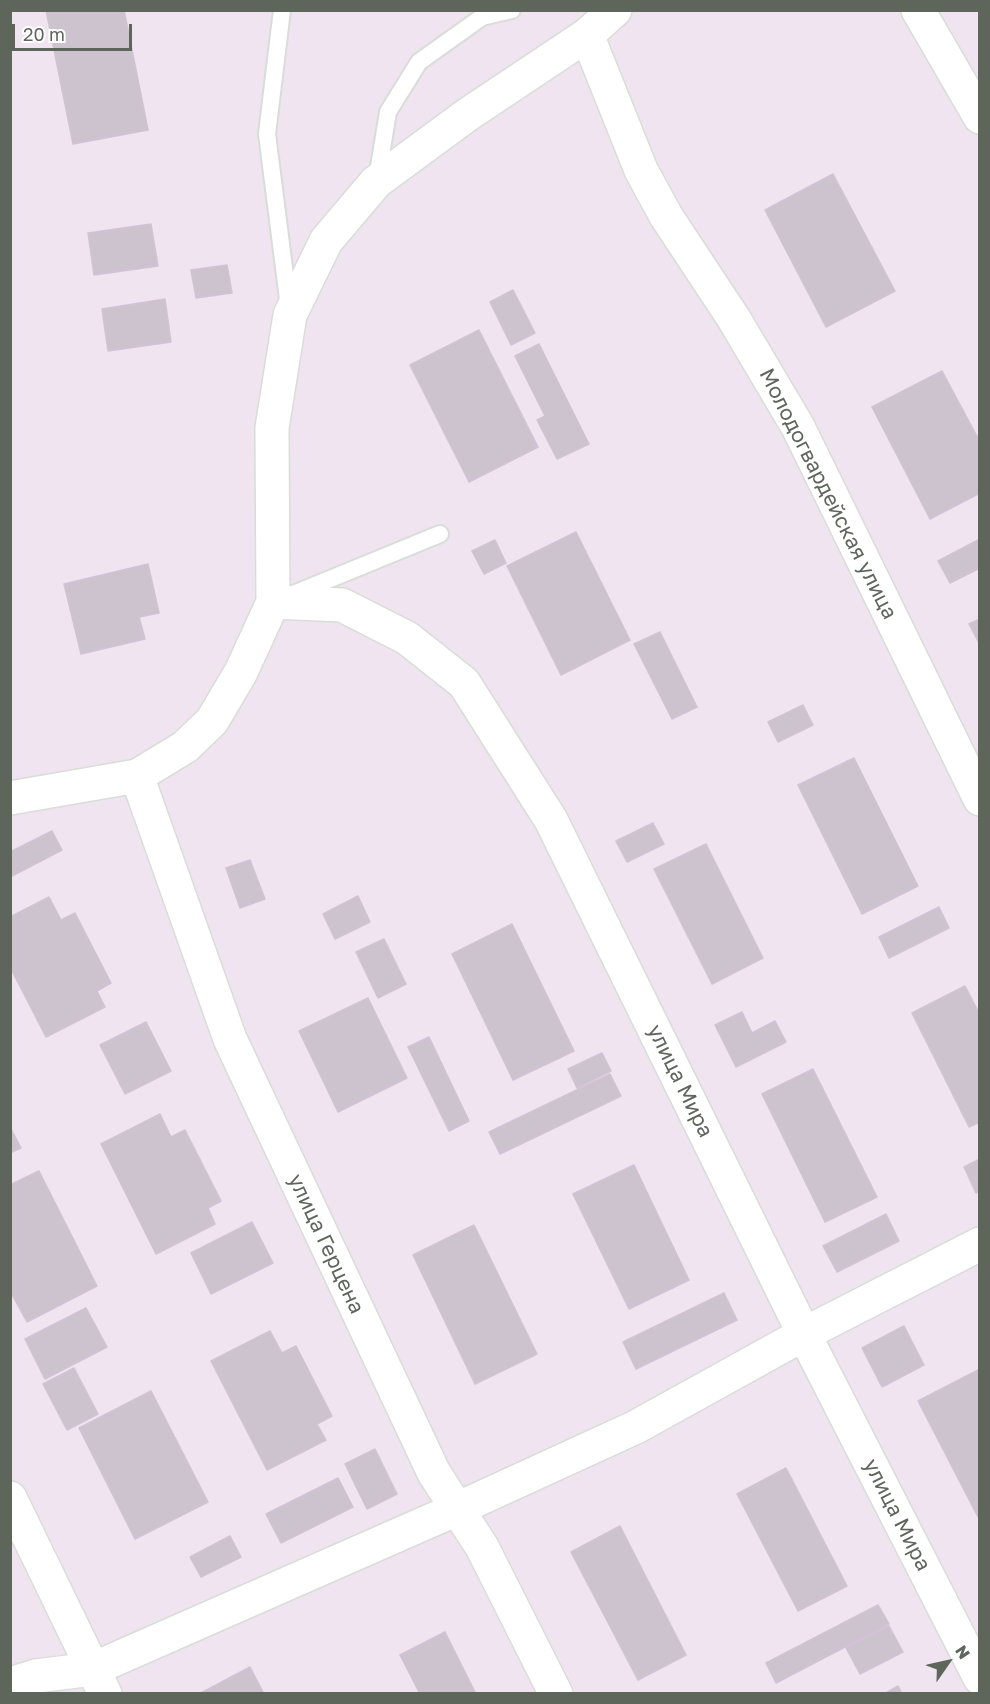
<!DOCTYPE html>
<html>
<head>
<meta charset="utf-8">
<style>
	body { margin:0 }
	#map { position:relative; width:990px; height:1704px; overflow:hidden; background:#efe4f0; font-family:"Golos Text",sans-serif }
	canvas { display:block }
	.frame { position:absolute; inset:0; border:12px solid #5e665c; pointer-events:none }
	.north { position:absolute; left:918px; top:1632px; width:60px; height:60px; -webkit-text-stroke:4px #fff; paint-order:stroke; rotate:56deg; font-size:16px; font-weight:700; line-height:24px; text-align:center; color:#5e665c }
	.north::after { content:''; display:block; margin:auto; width:21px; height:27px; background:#5e665c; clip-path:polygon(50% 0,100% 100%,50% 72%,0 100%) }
	.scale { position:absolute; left:12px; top:24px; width:120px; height:27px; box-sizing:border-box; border:3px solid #5e665c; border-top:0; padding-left:8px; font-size:18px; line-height:21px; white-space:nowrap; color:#5e665c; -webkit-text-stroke:4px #fff; paint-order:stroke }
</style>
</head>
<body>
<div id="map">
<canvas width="990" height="1704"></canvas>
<div class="frame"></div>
<div class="north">N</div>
<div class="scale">20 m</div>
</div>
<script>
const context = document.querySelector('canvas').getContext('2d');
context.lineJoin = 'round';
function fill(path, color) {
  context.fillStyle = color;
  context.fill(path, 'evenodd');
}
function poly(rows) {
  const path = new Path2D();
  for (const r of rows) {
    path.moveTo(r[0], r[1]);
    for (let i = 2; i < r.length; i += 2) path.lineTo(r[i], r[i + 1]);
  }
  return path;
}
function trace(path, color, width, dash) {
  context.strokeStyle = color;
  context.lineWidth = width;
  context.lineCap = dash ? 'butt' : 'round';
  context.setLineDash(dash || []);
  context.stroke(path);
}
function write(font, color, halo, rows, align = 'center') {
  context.font = font + ' "Golos Text",sans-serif';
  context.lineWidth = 4.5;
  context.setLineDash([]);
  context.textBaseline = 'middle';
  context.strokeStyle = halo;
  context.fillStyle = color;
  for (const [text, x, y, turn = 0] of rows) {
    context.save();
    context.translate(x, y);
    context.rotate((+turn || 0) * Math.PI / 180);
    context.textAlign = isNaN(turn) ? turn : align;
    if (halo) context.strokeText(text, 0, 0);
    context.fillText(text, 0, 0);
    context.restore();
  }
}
const building = poly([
	[46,10,124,10,148,130,73,144,46,10],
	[833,174,895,291,826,327,765,210,833,174],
	[151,224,158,266,94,275,88,233,151,224],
	[227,265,232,293,196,298,191,270,227,265],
	[513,290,535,333,511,345,490,302,513,290],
	[165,299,171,342,108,351,102,309,165,299],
	[479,330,538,447,469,482,410,365,479,330],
	[539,344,589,444,557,459,537,420,545,416,515,356,539,344],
	[942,371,980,442,980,493,930,519,872,407,942,371],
	[576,532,630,640,561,675,507,566,576,532],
	[980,539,980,568,950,583,938,561,980,539],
	[495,540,506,563,484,574,472,551,495,540],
	[148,564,159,613,139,617,145,639,81,654,64,584,148,564],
	[980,619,980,645,969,624,980,619],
	[660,632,697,707,672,719,634,644,660,632],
	[803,705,813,725,778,742,768,722,803,705],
	[854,758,918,886,862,914,798,785,854,758],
	[653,823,664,844,627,862,616,841,653,823],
	[52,831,62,850,10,877,10,852,52,831],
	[706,844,763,958,712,984,654,869,706,844],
	[250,860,265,899,240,908,226,868,250,860],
	[358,896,370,922,335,939,323,914,358,896],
	[49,897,61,920,75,913,111,983,97,991,105,1007,46,1037,10,967,10,917,49,897],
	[939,907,949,928,889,958,879,937,939,907],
	[512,924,574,1051,513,1080,452,954,512,924],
	[384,939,406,984,378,998,356,952,384,939],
	[965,986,980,1015,980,1122,969,1127,912,1013,965,986],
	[368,998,407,1078,338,1112,299,1031,368,998],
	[742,1012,752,1033,775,1021,786,1042,736,1067,715,1025,742,1012],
	[146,1022,171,1071,125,1094,100,1045,146,1022],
	[429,1037,469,1121,449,1131,408,1047,429,1037],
	[602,1053,611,1071,577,1088,568,1069,602,1053],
	[813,1069,877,1197,825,1222,762,1094,813,1069],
	[610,1074,621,1096,500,1154,489,1132,610,1074],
	[160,1114,171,1137,185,1130,221,1201,208,1208,215,1224,156,1254,101,1144,160,1114],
	[10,1127,21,1148,10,1153,10,1127],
	[980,1159,980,1191,976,1193,964,1167,980,1159],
	[634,1165,689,1280,629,1309,573,1194,634,1165],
	[39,1171,97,1286,27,1322,10,1291,10,1185,39,1171],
	[886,1214,899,1241,837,1272,823,1246,886,1214],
	[252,1222,273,1263,211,1294,191,1253,252,1222],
	[474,1225,537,1354,475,1384,413,1255,474,1225],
	[724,1293,737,1320,636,1369,623,1342,724,1293],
	[86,1308,107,1347,45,1379,25,1339,86,1308],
	[904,1326,924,1365,882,1387,862,1348,904,1326],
	[270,1331,282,1353,296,1346,332,1416,317,1424,326,1440,267,1470,211,1361,270,1331],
	[74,1368,98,1414,67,1430,43,1384,74,1368],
	[980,1369,980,1517,978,1517,918,1401,980,1369],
	[151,1391,208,1502,135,1539,79,1428,151,1391],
	[375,1449,397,1494,367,1509,345,1464,375,1449],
	[786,1468,847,1586,798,1611,737,1494,786,1468],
	[338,1478,353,1507,281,1543,266,1514,338,1478],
	[620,1526,686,1655,638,1680,571,1552,620,1526],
	[230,1536,241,1557,201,1577,190,1557,230,1536],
	[878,1605,889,1624,776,1683,766,1663,878,1605],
	[889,1626,903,1652,860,1674,846,1648,889,1626],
	[445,1632,476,1694,420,1694,400,1655,445,1632],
	[250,1667,264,1694,199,1694,250,1667],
	[898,1686,902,1694,884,1694,898,1686]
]);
const service = poly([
	[282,10,267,134,289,307],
	[377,179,388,112,419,62,482,17,512,10],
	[291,595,440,534]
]);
const minor = poly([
	[918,10,980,117],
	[587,35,641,170,666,216,734,319,798,427,980,799],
	[273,602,342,605,407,638,464,683,551,820,804,1334,980,1678],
	[137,776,230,1039,434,1473,482,1547,556,1694],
	[10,798,137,776,185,747,212,721,241,672,273,602,272,428,290,315,326,241,376,182,467,115,587,35,615,10],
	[10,1498,105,1694],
	[10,1684,36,1676,93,1669,457,1509,636,1427,804,1334,980,1244]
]);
const streetNames = [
	["Молодогвардейская улица",828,494,63],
	["улица Мира",680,1081,64],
	["улица Герцена",326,1244,65],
	["улица Мира",897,1515,63]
];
fill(building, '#ccc3ce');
trace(building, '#d3c2d5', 1.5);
trace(service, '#d8ded7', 20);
trace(minor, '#d8ded7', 36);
trace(service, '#fff', 16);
trace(minor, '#fff', 33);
write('21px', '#5e665c', '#fff', streetNames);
</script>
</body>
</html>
